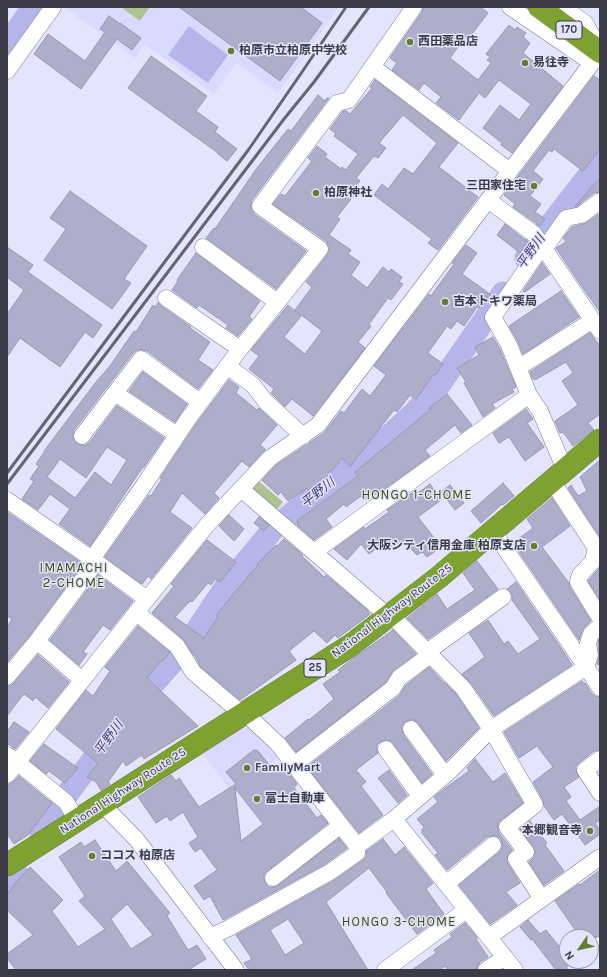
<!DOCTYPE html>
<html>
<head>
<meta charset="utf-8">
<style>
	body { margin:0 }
	#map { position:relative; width:607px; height:977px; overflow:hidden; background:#e4e4fc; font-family:Karla,sans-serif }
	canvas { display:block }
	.frame { position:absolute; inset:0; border:8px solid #3b3b47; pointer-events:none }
	.north { position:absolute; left:559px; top:929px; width:40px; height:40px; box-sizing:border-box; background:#e4e4fc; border:1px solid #a0a0b4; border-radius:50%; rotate:236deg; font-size:11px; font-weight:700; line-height:16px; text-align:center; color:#3b3b47 }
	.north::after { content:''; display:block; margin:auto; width:14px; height:18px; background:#637e32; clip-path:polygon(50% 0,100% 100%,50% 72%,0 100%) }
</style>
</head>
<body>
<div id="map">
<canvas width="607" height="977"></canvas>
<div class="frame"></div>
<div class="north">N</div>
</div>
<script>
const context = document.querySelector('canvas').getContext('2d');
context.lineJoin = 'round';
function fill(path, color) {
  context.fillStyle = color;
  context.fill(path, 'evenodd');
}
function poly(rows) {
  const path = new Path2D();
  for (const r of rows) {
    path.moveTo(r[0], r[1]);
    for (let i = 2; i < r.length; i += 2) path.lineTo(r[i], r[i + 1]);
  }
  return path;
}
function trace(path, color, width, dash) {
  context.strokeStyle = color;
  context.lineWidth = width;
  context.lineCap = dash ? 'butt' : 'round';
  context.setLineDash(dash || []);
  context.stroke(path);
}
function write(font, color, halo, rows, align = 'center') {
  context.font = font + ' Karla,"Noto Sans JP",sans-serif';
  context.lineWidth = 3;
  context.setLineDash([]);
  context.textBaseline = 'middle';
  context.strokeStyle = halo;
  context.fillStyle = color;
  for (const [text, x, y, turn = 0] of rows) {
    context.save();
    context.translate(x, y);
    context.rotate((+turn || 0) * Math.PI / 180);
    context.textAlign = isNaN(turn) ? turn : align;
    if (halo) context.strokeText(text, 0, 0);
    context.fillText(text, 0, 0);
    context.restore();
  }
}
const built = poly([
	[64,7,339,7,278,93,236,63,214,94,144,44,135,58],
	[249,722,281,756,233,793,202,753]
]);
const green = poly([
	[121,7,150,7,140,21],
	[256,479,283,502,274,513,247,489]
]);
const water = poly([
	[189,26,228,55,208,83,168,55]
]);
const river = poly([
	[7,45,33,7],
	[526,258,536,243,600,161],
	[132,708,185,648,227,585,274,528,388,437,414,413,440,384,503,293],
	[41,831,68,793,112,734],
	[7,887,16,873]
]);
const building = poly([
	[179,7,301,7,322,23,280,81,179,7],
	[423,7,481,7,488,13,469,38,466,36,450,58,478,80,491,63,487,60,490,57,486,54,509,25,515,30,517,27,526,33,523,37,530,43,523,53,563,86,512,153,501,145,502,143,483,128,500,105,519,120,531,104,499,80,485,98,479,93,459,120,436,103,441,97,424,83,419,90,392,70,397,63,390,58,422,12,423,7],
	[109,16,120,24,120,23,141,38,132,50,117,39,81,89,34,54,48,34,85,61,105,32,100,29,109,16],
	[151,56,207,96,196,111,218,127,215,132,237,149,227,161,218,154,218,153,128,88,151,56],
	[594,76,600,80,600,149,583,171,554,149,552,152,549,150,533,171,543,179,530,196,541,204,535,212,545,219,540,226,513,207,515,204,504,195,594,76],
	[375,80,458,143,439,167,478,197,438,250,428,243,432,239,374,195,382,184,388,189,404,168,413,174,437,143,403,115,379,143,386,148,378,158,374,156,356,178,360,181,351,192,354,195,337,217,340,219,329,235,351,250,348,254,360,262,351,275,367,288,383,267,389,272,391,269,402,277,399,282,403,284,391,300,388,298,369,324,371,326,358,342,365,348,313,416,292,399,285,407,271,393,274,389,249,369,259,356,251,350,288,305,301,316,284,337,305,354,322,331,295,310,312,287,306,282,327,255,329,251,329,246,326,241,273,204,281,194,285,196,312,161,308,158,317,146,327,154,325,157,341,169,342,167,346,170,358,154,334,136,336,134,330,129,343,111,346,111,350,114,372,88,370,87,375,80],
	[318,95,325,101,327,98,329,98,252,200,251,205,251,209,254,214,306,251,276,289,206,238,214,228,215,229,257,168,288,129,291,131,318,95],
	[600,178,600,192,594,193,577,206,575,206,600,178],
	[70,191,147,246,124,279,131,283,112,309,44,260,66,229,50,218,70,191],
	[600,213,600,312,578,281,556,248,566,242,563,238,572,227,586,223,600,213],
	[505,224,528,242,520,253,497,235,505,224],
	[466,245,477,253,462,274,490,294,479,308,477,307,464,326,457,321,451,329,447,326,428,353,443,364,436,375,434,374,416,399,410,395,397,412,394,410,350,467,342,458,312,495,307,488,288,501,281,492,278,495,262,480,275,466,306,445,308,445,310,442,324,433,341,411,344,413,362,389,370,396,386,375,374,366,429,294,431,296,454,264,452,263,466,245],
	[7,247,33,265,28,272,102,325,93,338,85,332,60,367,20,338,7,357,7,314,24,290,7,277,7,247],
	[196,253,260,301,249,317,252,319,238,336,226,328,228,325,199,305,197,308,172,290,178,281,177,280,196,253],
	[542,263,550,274,525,292,523,291,542,263],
	[561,291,579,317,523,354,517,340,509,326,561,291],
	[158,303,161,306,191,327,190,328,210,342,198,360,213,370,198,389,147,351,142,350,137,350,133,353,74,430,73,435,73,439,76,443,80,445,86,445,90,442,117,406,164,438,144,467,143,467,138,474,90,546,59,524,70,509,50,494,38,510,22,499,34,481,30,479,39,466,36,464,45,451,44,451,96,382,110,366,134,331,136,332,153,305,155,307,158,303],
	[107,447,127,460,111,485,95,472,75,498,47,477,60,459,86,478,107,447],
	[590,333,600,346,600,414,588,423,594,430,573,446,563,432,560,433,555,421,578,405,562,381,573,373,566,362,535,380,534,379,533,379,530,372,590,333],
	[493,337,500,349,516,387,512,389,514,392,492,404,495,408,483,417,464,383,466,382,457,368,479,355,475,347,493,337],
	[143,372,187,404,175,422,129,391,143,372],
	[229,380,239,387,236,393,257,410,259,408,277,425,260,445,265,449,265,450,249,467,242,461,214,493,219,498,205,514,182,493,170,512,192,528,151,579,148,576,142,584,105,557,149,495,151,496,162,479,160,478,196,424,229,380],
	[447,394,472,425,461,433,455,425,425,450,430,456,376,495,374,492,364,500,361,496,346,507,344,504,326,519,332,527,314,540,297,525,298,523,297,521,358,476,355,472,431,409,429,408,447,394],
	[526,409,533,419,527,423,544,447,525,461,509,437,499,443,493,433,526,409],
	[600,460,600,537,568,488,571,485,578,496,587,491,580,477,600,460],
	[503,483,514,496,503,505,502,504,481,523,471,511,503,483],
	[430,484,441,500,418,517,441,547,427,557,422,552,417,555,403,541,392,549,386,541,369,554,361,544,347,560,334,549,364,527,365,529,389,512,387,510,416,490,418,493,430,484],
	[450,485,464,503,455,510,441,492,450,485],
	[552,498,570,526,542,547,569,583,570,587,591,621,585,627,582,631,579,640,513,543,533,528,527,519,552,498],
	[7,512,83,564,30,635,7,662,7,627,12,619,7,616,7,512],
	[229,515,244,529,234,541,219,526,229,515],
	[259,517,269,525,264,531,254,523,259,517],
	[284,539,303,555,302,556,324,577,326,575,367,610,370,614,338,638,335,635,327,643,314,631,289,651,296,660,240,700,200,666,194,654,183,639,152,613,174,586,171,584,207,540,236,562,220,582,215,579,211,585,208,583,192,602,190,601,175,617,204,638,218,617,216,616,234,593,258,565,257,564,276,545,277,546,284,539],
	[477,561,498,589,428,639,407,618,437,594,447,609,475,590,463,573,477,561],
	[600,567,600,600,588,581,600,567],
	[98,575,133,601,110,630,103,625,83,652,87,654,79,665,50,640,98,575],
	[516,582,565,654,572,665,494,716,471,683,462,674,485,657,469,633,488,620,504,644,508,641,518,654,540,639,512,600,512,596,511,592,507,589,516,582],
	[138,626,170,652,163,661,162,660,147,678,198,726,144,759,142,755,126,766,123,761,108,782,110,784,101,790,96,782,87,777,98,763,56,729,86,690,93,696,110,671,105,667,138,626],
	[393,630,416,654,393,671,386,682,296,752,285,738,308,719,309,720,334,699,323,684,340,672,338,670,348,662,393,630],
	[599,639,600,639,600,664,598,665,597,663,599,654,598,644,599,639],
	[38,655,69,682,48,708,35,697,33,701,24,694,22,696,7,716,7,686,11,686,14,683,38,655],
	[429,667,444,683,445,683,456,694,479,728,446,761,418,723,414,720,410,720,405,722,402,726,402,730,403,734,432,774,422,783,393,743,390,741,385,740,380,742,377,745,377,750,378,753,356,770,366,782,361,786,383,815,359,833,307,767,399,696,406,685,429,667],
	[582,681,584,684,585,683,592,694,595,696,600,697,600,750,594,751,579,763,576,766,576,770,579,777,564,787,571,797,566,801,580,820,600,806,600,820,595,823,600,830,600,834,585,845,562,814,554,820,544,806,543,800,533,782,553,767,537,746,519,758,504,732,582,681],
	[14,722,29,732,15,749,7,743,7,732,14,722],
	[44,744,78,768,65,783,49,771,46,774,30,761,44,744],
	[254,750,258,751,273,770,281,763,297,784,294,788,317,818,321,815,328,823,267,871,264,874,264,879,266,884,269,887,274,887,279,885,339,838,347,848,325,864,223,920,210,896,204,900,194,886,217,870,201,848,195,852,189,843,198,837,183,812,170,821,167,816,156,823,138,797,171,775,176,781,179,778,199,807,236,784,226,772,254,750],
	[235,788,263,824,241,841,235,788],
	[475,759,493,782,505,773,523,803,501,820,498,823,498,828,499,833,512,850,508,855,507,860,508,864,520,883,506,892,517,905,490,924,459,885,499,852,502,848,502,844,501,839,496,836,492,836,487,837,447,870,435,855,438,853,422,833,422,829,424,827,417,819,438,802,434,797,448,786,469,771,467,768,475,759],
	[389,770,407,795,398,803,378,778,389,770],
	[19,776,52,803,28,835,14,844,7,834,7,787,9,784,14,781,19,776],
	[530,821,547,843,545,845,564,871,544,885,529,862,535,856,535,851,534,847,520,829,530,821],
	[383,839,395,855,404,847,433,883,426,889,444,914,417,934,386,893,387,892,369,868,326,902,368,970,249,970,244,963,252,959,236,935,335,880,362,861,366,857,366,851,383,839],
	[288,919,304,943,285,955,270,930,288,919],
	[95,840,116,871,127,861,170,913,167,916,188,950,197,945,206,959,188,970,16,970,7,958,7,954,33,935,7,910,7,895,16,882,30,867,63,900,52,911,78,947,105,929,79,901,85,896,59,857,81,842,84,847,95,840],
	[127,904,153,935,131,949,111,919,127,904],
	[600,870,600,936,595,937,580,937,555,901,579,884,580,885,600,870],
	[528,920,540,934,546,930,567,956,567,970,556,970,532,939,531,940,520,927,528,920],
	[465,923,476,936,477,939,476,939,488,957,480,962,478,966,477,970,448,970,445,966,440,970,412,970,436,953,434,950,452,937,450,934,465,923]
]);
const minor = poly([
	[510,7,592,63],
	[563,7,585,23,600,50],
	[373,67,510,171],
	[7,71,53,7],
	[488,200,534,234,541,244,600,331],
	[543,245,493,317,509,345,529,395,540,411,565,470],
	[203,247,277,302],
	[545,248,566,218,581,215,600,201],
	[166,298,240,349],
	[227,366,253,385,265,401,303,436],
	[518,368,593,320],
	[115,393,177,435],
	[82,436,141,359,200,402],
	[552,481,596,548,593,561,580,575,578,582,600,618],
	[241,489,389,617],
	[7,500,92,559,147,599],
	[493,531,586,667,600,688],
	[314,552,529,395],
	[92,559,144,485,188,419,240,349,320,249,260,206,337,103,349,100,414,7],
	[136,612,177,646,193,672,242,714],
	[391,615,463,688,491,729,535,805,507,827,526,852,516,859,542,899],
	[37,641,82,680],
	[427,652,503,597],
	[7,677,37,641,96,562],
	[245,713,278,744,357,846,394,819,450,771,491,729,586,667,590,655,588,643,591,634,600,626],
	[411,729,445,775],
	[386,749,420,796],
	[7,755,17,762,66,802,77,820],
	[600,759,585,770,600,793],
	[294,765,393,688,399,678,430,655],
	[7,775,147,599,207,525,270,458,318,425,510,171,592,63,600,56],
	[102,804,137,840,236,970],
	[394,819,515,970],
	[273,878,341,825],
	[446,884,493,845],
	[210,937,227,929,330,872,357,853,357,846],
	[489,937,600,857],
	[600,945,599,946,600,947],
	[385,970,466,910],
	[486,970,505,957]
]);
const highway = poly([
	[539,7,600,52],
	[7,865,351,645,439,577,600,440]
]);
const rail = poly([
	[7,473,249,149,302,72,346,7],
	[7,484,284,119,314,82,369,7]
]);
const markers = [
	[410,42,4,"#637e32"],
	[231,51,4,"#637e32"],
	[525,63,4,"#637e32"],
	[534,186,4,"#637e32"],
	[316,193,4,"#637e32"],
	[445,302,4,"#637e32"],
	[534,546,4,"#637e32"],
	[247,768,4,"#637e32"],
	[257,799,4,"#637e32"],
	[590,831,4,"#637e32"],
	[92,856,4,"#637e32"]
];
const shields = [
	[569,30,26],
	[315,668,22]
];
const shieldNames = [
	["170",569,30],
	["25",315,668]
];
const poiNames = [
	["西田薬品店",418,42],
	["柏原市立柏原中学校",239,51],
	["易往寺",533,63],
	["三田家住宅",526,186,"right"],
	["柏原神社",324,193],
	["吉本トキワ薬局",453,302],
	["大阪シティ信用金庫 柏原支店",526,546,"right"],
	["FamilyMart",255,768],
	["富士自動車",265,799],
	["本郷観音寺",582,831,"right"],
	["ココス 柏原店",100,856]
];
const streetNames = [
	["National Highway Route 25",392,611,-37],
	["National Highway Route 25",123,791,-33]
];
const waterNames = [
	["平野川",531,252,-55],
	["平野川",318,493,-39],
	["平野川",109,738,-54]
];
const neighbourhoodNames = [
	["HONGO 1-CHOME",417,495],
	["IMAMACHI",74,568],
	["2-CHOME",74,583],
	["HONGO 3-CHOME",399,922]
];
fill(built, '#dad9ff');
fill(green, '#aec38f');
fill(water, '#b6b5ea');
trace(river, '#b6b5ea', 23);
fill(building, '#aeaecb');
trace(building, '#9898b4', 1);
trace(minor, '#7b7b96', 17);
trace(highway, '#667e39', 23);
trace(minor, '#fff', 16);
trace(highway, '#7da232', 22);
trace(rail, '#646473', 3);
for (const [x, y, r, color] of markers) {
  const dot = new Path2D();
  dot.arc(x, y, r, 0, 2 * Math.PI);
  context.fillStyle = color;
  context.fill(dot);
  trace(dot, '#e4e4fc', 1.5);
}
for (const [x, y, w] of shields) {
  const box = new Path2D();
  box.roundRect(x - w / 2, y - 9, w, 18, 3);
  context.fillStyle = '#e4e4fc';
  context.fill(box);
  trace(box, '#3b3b47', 1);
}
write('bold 11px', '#3b3b47', null, shieldNames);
write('bold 12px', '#3b3b47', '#e4e4fc', poiNames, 'left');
write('12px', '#3b3b47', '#e4e4fc', streetNames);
write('italic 13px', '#413a79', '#e4e4fc', waterNames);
context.letterSpacing = '1px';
write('13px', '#3b5205', '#e4e4fc', neighbourhoodNames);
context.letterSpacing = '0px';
</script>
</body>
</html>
